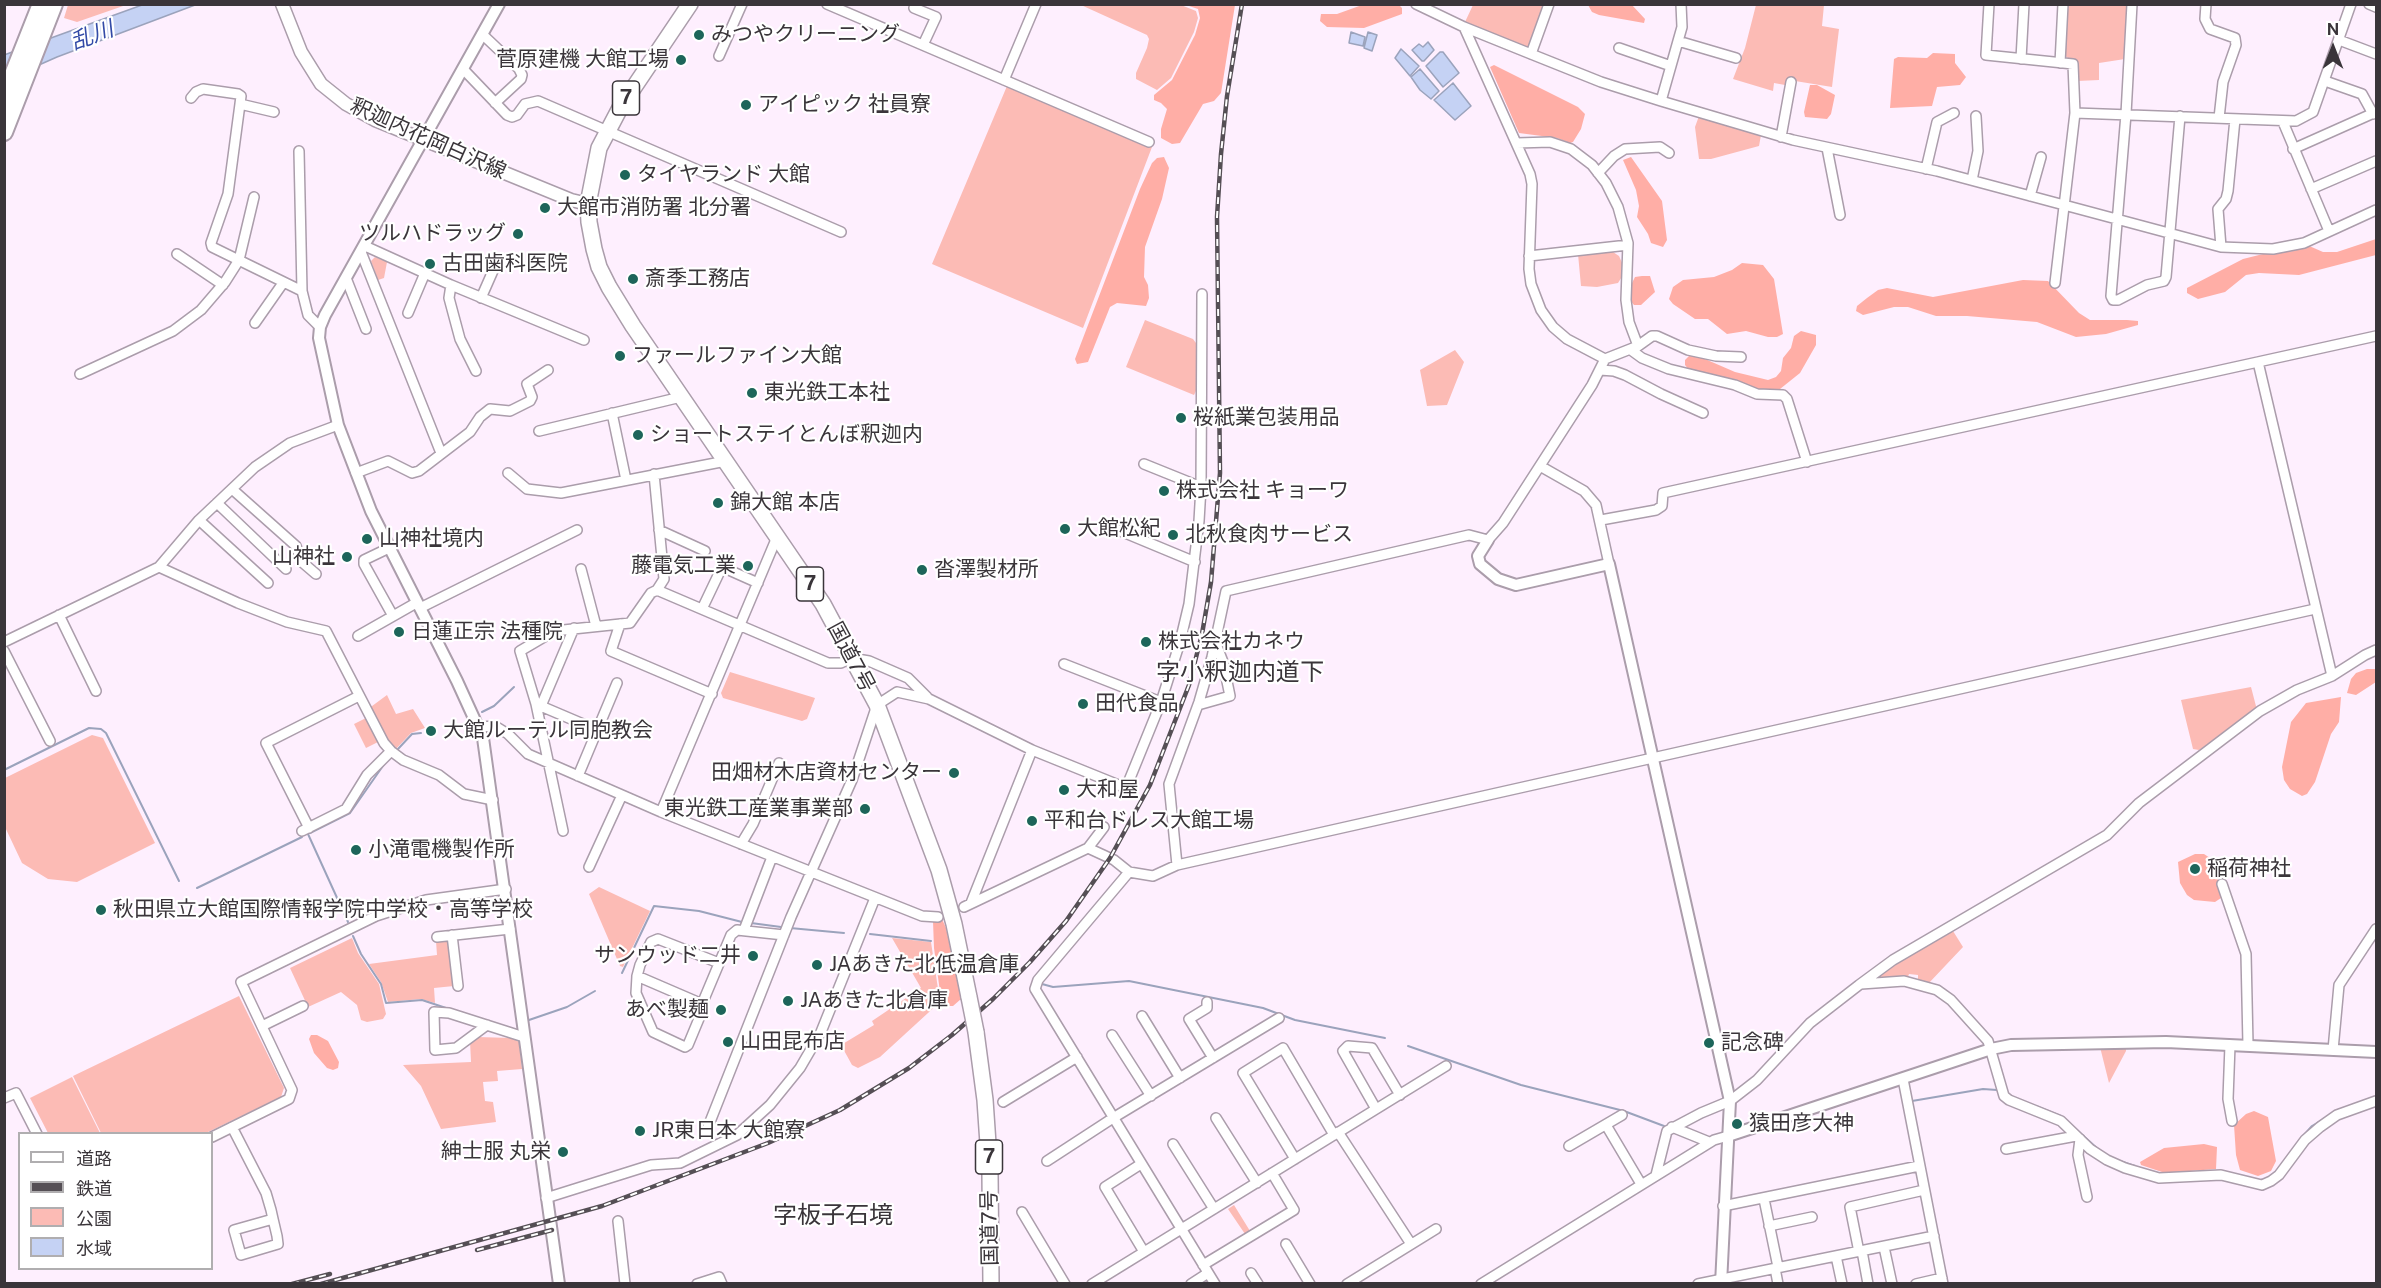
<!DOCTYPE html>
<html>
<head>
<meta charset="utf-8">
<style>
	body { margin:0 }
	#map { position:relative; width:2381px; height:1288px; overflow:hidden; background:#feeffe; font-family:"Public Sans","Noto Sans JP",sans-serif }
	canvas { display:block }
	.frame { position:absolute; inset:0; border:6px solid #3a353a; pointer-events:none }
	.legend { position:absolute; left:18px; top:1132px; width:195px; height:138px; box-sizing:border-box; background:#fff; border:2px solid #b0aeb0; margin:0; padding:8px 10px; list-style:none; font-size:18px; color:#3a353a }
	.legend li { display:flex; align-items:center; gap:12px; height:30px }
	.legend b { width:30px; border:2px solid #b0aeb0 }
	.north { position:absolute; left:2303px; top:18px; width:60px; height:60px; -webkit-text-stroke:4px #fff; paint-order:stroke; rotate:0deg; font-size:16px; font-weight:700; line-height:24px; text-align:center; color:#3a353a }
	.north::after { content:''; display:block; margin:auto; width:21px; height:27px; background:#3a353a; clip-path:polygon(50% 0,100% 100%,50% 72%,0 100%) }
</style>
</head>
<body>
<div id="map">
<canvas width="2381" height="1288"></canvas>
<div class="frame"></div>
<ul class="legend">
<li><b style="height:8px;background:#fff"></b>道路</li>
<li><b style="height:8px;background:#554f55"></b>鉄道</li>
<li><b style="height:16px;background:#fcbbb5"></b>公園</li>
<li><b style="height:16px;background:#c5d2f4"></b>水域</li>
</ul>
<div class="north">N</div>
</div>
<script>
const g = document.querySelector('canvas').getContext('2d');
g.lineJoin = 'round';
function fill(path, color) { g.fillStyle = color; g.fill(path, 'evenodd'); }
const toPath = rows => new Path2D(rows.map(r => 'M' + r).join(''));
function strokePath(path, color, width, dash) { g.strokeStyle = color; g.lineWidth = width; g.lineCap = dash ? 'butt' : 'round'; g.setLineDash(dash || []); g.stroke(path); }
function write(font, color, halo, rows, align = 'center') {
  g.font = font + ' "Public Sans","Noto Sans JP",sans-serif'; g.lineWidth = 4.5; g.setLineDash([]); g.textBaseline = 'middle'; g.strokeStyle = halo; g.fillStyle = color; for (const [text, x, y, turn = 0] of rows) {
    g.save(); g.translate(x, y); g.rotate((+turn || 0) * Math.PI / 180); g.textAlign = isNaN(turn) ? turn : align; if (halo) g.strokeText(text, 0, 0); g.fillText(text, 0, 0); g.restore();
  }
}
const green = toPath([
	[68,5,68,4,126,5,77,22,64,18],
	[1081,5,1181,5,1196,11,1198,18,1194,32,1171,78,1157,90,1136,79,1136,73,1147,48,1149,39,1147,35],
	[1473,5,1547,5,1530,49,1465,22],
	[1756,5,1824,5,1822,26,1839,29,1832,87,1789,80,1785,85,1774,83,1773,91,1733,79,1745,48],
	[2068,5,2131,5,2125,59,2099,63,2099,80,2077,81,2076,63,2065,56],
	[1007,86,1152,147,1083,328,932,264],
	[1699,116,1761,135,1759,146,1711,159,1699,159,1695,127],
	[1610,250,1619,256,1623,265,1623,275,1618,283,1597,287,1581,286,1578,254],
	[375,257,387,262,384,278,378,280,371,261],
	[1145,320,1193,339,1196,343,1196,391,1194,395,1126,367],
	[1455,350,1464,362,1447,405,1427,406,1420,370],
	[730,672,815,698,807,719,802,721,723,698,721,693],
	[2251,687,2257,710,2199,750,2193,749,2181,700],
	[387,695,396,714,413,709,425,728,411,733,394,751,368,709],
	[368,717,380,741,366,748,354,724],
	[92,735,103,738,155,843,77,882,48,879,22,863,5,827,5,778],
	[599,887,650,911,623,967,620,966,589,894],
	[1953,931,1963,947,1928,984,1918,982,1918,975,1909,974,1907,980,1871,982,1886,968],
	[352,938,358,953,379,984,386,1014,383,1019,367,1022,361,1020,357,1005,341,992,308,1007,290,968],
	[892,938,931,942,940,1002,880,1057,858,1068,852,1065,841,1045,874,1025,872,1021,921,988],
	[446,940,449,942,454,986,434,988,435,1003,421,999,388,1002,381,982,369,964,437,955,436,941],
	[239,996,284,1088,281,1097,206,1133,101,1133,73,1076],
	[477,1037,512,1038,519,1042,522,1069,497,1071,498,1081,483,1082,485,1101,493,1102,496,1122,441,1129,421,1086,403,1065,471,1062,470,1041],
	[2126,1046,2126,1051,2109,1083,2100,1047],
	[72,1077,100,1133,48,1133,30,1098],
	[1234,1205,1250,1231,1245,1234,1228,1209]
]);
const forest = toPath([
	[1186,5,1235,5,1221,93,1214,101,1203,104,1180,143,1172,144,1161,138,1161,129,1167,109,1161,103,1154,100,1154,95,1172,80,1195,35,1200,18,1198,9],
	[1362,5,1399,5,1402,8,1402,14,1364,28,1327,27,1320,21,1321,14,1337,14],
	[1588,5,1632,5,1645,19,1644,23,1599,15,1592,12],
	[1933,53,1955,54,1955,63,1966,77,1960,85,1937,87,1932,106,1890,108,1894,59,1898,57,1927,58],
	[1494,65,1578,107,1585,114,1581,129,1573,142,1570,143,1557,138,1519,133,1490,67],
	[1810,85,1817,85,1835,95,1831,114,1827,119,1805,117,1804,112],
	[1164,157,1169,168,1162,199,1145,247,1144,277,1148,285,1149,298,1146,306,1117,303,1110,307,1088,362,1077,364,1075,359,1140,189,1152,163,1157,158],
	[1631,157,1662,201,1667,240,1663,247,1651,243,1648,234,1637,217,1639,206,1636,190,1623,160],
	[2376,239,2376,255,2299,275,2259,273,2246,275,2225,292,2198,299,2187,293,2187,288,2243,259,2263,254,2294,251,2307,245,2323,252,2337,252],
	[1742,263,1763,265,1774,279,1783,334,1777,337,1768,337,1746,331,1727,334,1708,319,1695,319,1673,304,1669,299,1673,287,1683,280,1714,277,1732,270],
	[1642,276,1650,276,1655,292,1641,305,1634,305,1630,300,1628,291,1635,277],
	[2023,280,2048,281,2079,313,2090,320,2127,320,2138,321,2138,325,2106,334,2076,337,2037,322,1967,316,1936,316,1908,307,1894,307,1863,315,1856,311,1857,306,1867,298,1878,290,1887,288,1933,297],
	[1801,331,1816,335,1816,345,1800,373,1780,389,1768,392,1757,391,1689,370,1685,365,1685,360,1690,355,1698,356,1735,372,1768,380,1776,377,1781,371,1783,358,1791,348,1794,336],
	[2367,669,2376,669,2376,682,2356,695,2347,693,2351,679,2356,673],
	[2341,697,2339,722,2331,734,2315,782,2307,794,2302,796,2290,789,2284,780,2282,767,2291,722,2306,703],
	[2195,854,2204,854,2210,858,2216,871,2221,894,2221,898,2215,902,2194,900,2187,895,2180,883,2178,862],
	[936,919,942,919,946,928,961,999,953,1006,946,1006,941,999,934,948,933,921],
	[311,1035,317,1035,328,1041,339,1062,338,1068,333,1070,327,1068,314,1053,309,1039],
	[2254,1111,2268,1117,2276,1161,2271,1171,2258,1176,2240,1170,2236,1155,2234,1125,2246,1114],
	[2204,1144,2217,1147,2216,1169,2165,1173,2141,1165,2140,1162,2164,1148]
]);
const water = toPath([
	[142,5,195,5,57,57,5,80,4,55,142,5],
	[1351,32,1365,37,1363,46,1349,43,1351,32],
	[1368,32,1377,35,1372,51,1364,48,1368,32],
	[1428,42,1434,50,1424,61,1422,61,1412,50,1419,44,1423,47,1428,42],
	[1401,49,1419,66,1410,76,1395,58,1401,49],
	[1440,52,1443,52,1459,73,1443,87,1426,66,1440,52],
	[1420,69,1439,91,1431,99,1420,90,1411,77,1420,69],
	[1453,83,1471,106,1455,120,1434,100,1453,83]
]);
const stream = toPath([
	[482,712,494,706,514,687],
	[398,749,412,734,421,733],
	[4,770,89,728,101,729,106,733,179,881],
	[310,833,350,813,385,763],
	[308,834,348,922],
	[197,888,302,837],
	[751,923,781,927],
	[790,928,844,933],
	[870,934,931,941],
	[353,936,361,954,381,984,386,1003,422,1000,449,1009],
	[622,973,654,906,699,911,742,922],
	[1042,984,1053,987,1129,981,1263,1008,1295,1020,1385,1038],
	[529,1020,567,1007,595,991],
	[1408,1046,1521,1085,1624,1111,1664,1126],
	[1912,1101,1983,1089,1997,1090],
	[2036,1106,2061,1116],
	[2066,1120,2099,1150],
	[2303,1136,2312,1126,2332,1114],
	[2117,1160,2135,1166],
	[2274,1174,2289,1155]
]);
const minor = toPath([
	[827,4,1149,142],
	[1416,4,1464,27,1531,54,1601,82,1661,101,1793,140,1937,171,2221,247,2273,249,2304,243,2376,210],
	[1989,4,1986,55,2073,64,2075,113,2055,283],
	[2132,4,2126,114,2111,296,2113,300,2118,300,2147,285,2164,281,2166,277,2180,116],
	[2206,4,2205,19,2210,29,2235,38,2236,45,2223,82,2219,118],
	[2369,4,2376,7],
	[914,8,936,17,923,45],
	[1464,27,1530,174,1532,184,1529,269,1531,284,1541,310,1553,327,1567,339,1605,359],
	[482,34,519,69,522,75,521,79,495,103],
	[2339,40,2376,54],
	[1678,41,1736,58],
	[1619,48,1671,66],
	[1531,54,1549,4],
	[719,56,742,4],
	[2021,59,2024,4],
	[2060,63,2063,4],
	[463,69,507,115,512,117,517,115,525,104,538,101,841,232],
	[1004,80,1036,4],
	[2325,81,2362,94,2373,114],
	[191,98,196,92,203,89,238,94,241,96,240,104],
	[1661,101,1682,27,1681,4],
	[274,112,240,104,228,194,211,243,212,247,302,291,308,315,320,327],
	[2075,113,2296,121,2313,112,2351,4],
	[2283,122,2329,231],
	[1781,137,1791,82],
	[1827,148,1840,215],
	[2293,149,2376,112],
	[299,151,302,291],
	[1926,169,1937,122,1954,113],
	[1598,173,1614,156,1625,149,1660,147,1669,153],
	[1972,180,1978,151,1976,116],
	[2311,189,2376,161],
	[2030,196,2041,157],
	[365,246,451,285,584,340],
	[2221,247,2218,209,2226,199,2228,191,2235,119],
	[361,252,441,453],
	[177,254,223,285],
	[1529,256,1628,245],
	[346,278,366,329],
	[451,285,449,298,460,339,476,371],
	[481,298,496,264],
	[408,313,425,273],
	[255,323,283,283],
	[1638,346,1652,336,1657,336,1688,350,1716,356,1741,357],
	[1631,350,1642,358,1669,369,1735,385,1757,394,1783,395,1787,399,1807,462],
	[2258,362,2332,676],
	[1600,370,1614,371,1625,375,1661,394,1703,413],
	[80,374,173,331,201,310,225,282,239,260,254,197],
	[612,413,626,480],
	[539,431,681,397],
	[1144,464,1201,487],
	[1540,466,1584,491,1596,505,1609,564],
	[356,473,388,461,412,473,419,471,470,432,480,417,490,409,510,411,530,401,532,397,527,384,548,370],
	[508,473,527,489,561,493,726,461],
	[232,489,296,546,302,562,316,574],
	[217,503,286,569],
	[199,520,268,583],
	[1601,520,1656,510,1662,506,1663,493,2376,336],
	[659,530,705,551],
	[1118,530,1195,562],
	[389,548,364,560,364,564,393,616],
	[159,567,238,603,287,622,326,631,384,743,391,751,403,760,439,775,464,794,493,800],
	[581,569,596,626],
	[657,590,828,663,841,663,851,658,869,661,908,678,927,697],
	[420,608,577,530],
	[702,609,722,567,758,583],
	[59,615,96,691],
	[620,624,611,651,712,694],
	[358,636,416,603],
	[4,642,159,567,199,520,255,467,290,443,338,425],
	[4,651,50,741],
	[1064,664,1161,702],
	[536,704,597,730],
	[1198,705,1230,696,1223,662,1215,641],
	[541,706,574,628],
	[480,727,495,726,508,734,528,754,661,812,922,916,938,917],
	[578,776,617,683],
	[661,812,777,537],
	[309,828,266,743,359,696],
	[302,831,346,809,367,775,391,751],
	[563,831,536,704,520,651,554,631,630,623,651,593,657,590,664,579,654,474],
	[741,844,753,824,779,763],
	[1088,848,1114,860,1129,872,1153,876,1177,865,2315,609],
	[1177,865,1169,784,1199,702,1212,657,1226,591,1469,535,1488,540,1503,523,1543,461,1592,385,1605,359,1638,346,1629,322,1626,300,1628,243,1618,207,1606,183,1592,165,1571,149,1550,142,1517,143],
	[589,867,622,795],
	[1129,872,1038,980,1035,989,1215,1284],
	[2222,884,2246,954,2248,1045],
	[971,903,1032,750],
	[964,907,1088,848,1104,827],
	[744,930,772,857],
	[452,935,458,986],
	[437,937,510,929],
	[637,976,636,993,653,1032,685,1047,688,1045,703,1009,702,1004,731,935,737,930,784,935],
	[1861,984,1904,981,1937,990,1951,1000,1988,1041,2004,1096,2009,1100,2061,1121,2090,1149,2107,1160,2125,1168,2159,1178,2221,1175,2262,1185,2271,1181,2279,1175,2305,1140,2320,1127,2337,1115,2376,1101],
	[1207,1002,1207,1008,1189,1019,1213,1058],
	[702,1004,637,976,640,965,651,942,658,939,719,963],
	[1142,1016,1180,1078],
	[487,1025,456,1048,435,1050,434,1012,449,1013,524,1037],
	[262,1026,303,1006],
	[1112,1035,1151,1096],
	[2230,1045,2228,1099,2232,1121],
	[2333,1050,2339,985,2376,929],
	[1903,1079,1943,1284],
	[4,1098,16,1093,37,1134],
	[1003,1102,1077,1057],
	[1376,1109,1343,1051,1348,1046,1372,1048,1400,1095],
	[1216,1118,1257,1183],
	[1606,1125,1641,1184],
	[232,1127,266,1193,271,1210,273,1219,277,1236,278,1244,241,1255,234,1230,273,1219],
	[1672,1127,1709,1142],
	[706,1132,791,917,852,780,877,705,897,692,929,699,1032,750,1126,788,1161,702,1180,642,1189,604,1199,521,1201,487,1202,294],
	[1338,1132,1411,1244],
	[212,1137,289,1099,292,1090,241,982,376,916,426,900,506,889],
	[2080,1139,2078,1155,2087,1197],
	[1173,1144,1214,1209],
	[1569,1146,1622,1115],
	[2006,1149,2076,1136],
	[1295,1159,1243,1073,1283,1048,1334,1135],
	[1047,1161,1113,1118,1279,1018],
	[1141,1164,1105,1187,1144,1252],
	[1656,1175,1667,1131,1701,1113,1730,1101,1757,1080,1810,1023,1859,985,1893,960,2107,835,2139,803,2260,711,2297,690,2332,676,2365,655,2376,650],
	[546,1198,651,1165,680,1163,737,1135,770,1105,800,1068,821,1032,875,898],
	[1764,1199,1778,1267],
	[1723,1206,1919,1166],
	[1022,1212,1065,1284],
	[618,1221,625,1284],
	[1769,1226,1812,1217],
	[1286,1244,1310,1284],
	[1884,1247,1892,1284],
	[1862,1251,1868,1284],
	[1859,1252,1850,1207,1924,1190],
	[1836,1256,1842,1284],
	[1203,1265,1294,1210,1272,1173],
	[1775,1268,1778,1284],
	[1251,1273,1258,1284],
	[697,1284,719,1277,722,1284],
	[1092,1284,1446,1066],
	[1191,1284,1208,1273],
	[1347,1284,1436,1229],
	[1481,1284,1714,1140,1728,1136],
	[1698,1284,1934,1236],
	[1916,1284,1942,1278]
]);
const tertiary = toPath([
	[499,4,325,315,320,327,319,338,338,425,371,511,457,681,483,738,559,1284],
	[1488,540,1478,556,1480,564,1498,579,1516,585,1609,564,1730,1101,1721,1284],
	[1728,1136,1991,1049,2011,1045,2166,1042,2376,1052]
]);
const secondary = toPath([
	[282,4,301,52,321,84,346,104,375,120,571,200,588,204]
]);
const trunk = toPath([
	[690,4,620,108,599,148,588,204,589,222,594,249,599,267,609,287,633,326,823,604,877,705,939,870,954,924,969,997],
	[976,1032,985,1100,990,1173,991,1284]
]);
const motorway = toPath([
	[4,97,41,4],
	[4,132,54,4]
]);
const rail = toPath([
	[477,1250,552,1230],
	[292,1284,330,1274],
	[321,1284,602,1206,768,1143,840,1110,909,1068,952,1035,993,999,1030,962,1066,921,1110,858,1150,785,1189,685,1202,634,1211,582,1220,473,1217,217,1221,154,1227,96,1242,4]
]);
const trunkBridge = toPath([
	[969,997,976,1032]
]);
const markers = [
	[699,35,6,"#1d655a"],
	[681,60,6,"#1d655a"],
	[746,105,6,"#1d655a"],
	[625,175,6,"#1d655a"],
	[545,208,6,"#1d655a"],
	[518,234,6,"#1d655a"],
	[430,264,6,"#1d655a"],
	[633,279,6,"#1d655a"],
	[620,356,6,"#1d655a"],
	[752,393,6,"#1d655a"],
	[1181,418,6,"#1d655a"],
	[638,435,6,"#1d655a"],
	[1164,491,6,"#1d655a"],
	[718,503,6,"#1d655a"],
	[1065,529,6,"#1d655a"],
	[1173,535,6,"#1d655a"],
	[367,539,6,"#1d655a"],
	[347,557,6,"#1d655a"],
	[748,566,6,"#1d655a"],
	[922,570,6,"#1d655a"],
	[399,632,6,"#1d655a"],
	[1146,642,6,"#1d655a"],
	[1083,704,6,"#1d655a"],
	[431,731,6,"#1d655a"],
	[954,773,6,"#1d655a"],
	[1064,790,6,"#1d655a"],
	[865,809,6,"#1d655a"],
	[1032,821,6,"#1d655a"],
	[356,850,6,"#1d655a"],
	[2195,869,6,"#1d655a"],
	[101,910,6,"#1d655a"],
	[753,956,6,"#1d655a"],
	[817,965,6,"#1d655a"],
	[788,1001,6,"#1d655a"],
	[721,1010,6,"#1d655a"],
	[728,1042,6,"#1d655a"],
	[1709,1043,6,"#1d655a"],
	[1737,1124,6,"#1d655a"],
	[640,1131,6,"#1d655a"],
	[563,1152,6,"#1d655a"]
];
const shields = [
	[626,98,27],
	[810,584,27],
	[989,1157,27]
];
const shieldNames = [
	["7",626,98],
	["7",810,584],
	["7",989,1157]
];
const poiNames = [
	["みつやクリーニング",711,35],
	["菅原建機 大館工場",669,60,"right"],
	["アイピック 社員寮",758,105],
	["タイヤランド 大館",637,175],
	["大館市消防署 北分署",557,208],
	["ツルハドラッグ",506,234,"right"],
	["古田歯科医院",442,264],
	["斎季工務店",645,279],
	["ファールファイン大館",632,356],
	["東光鉄工本社",764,393],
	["桜紙業包装用品",1193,418],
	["ショートステイとんぼ釈迦内",650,435],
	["株式会社 キョーワ",1176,491],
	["錦大館 本店",730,503],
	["大館松紀",1077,529],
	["北秋食肉サービス",1185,535],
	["山神社境内",379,539],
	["山神社",335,557,"right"],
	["藤電気工業",736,566,"right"],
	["沓澤製材所",934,570],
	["日蓮正宗 法種院",411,632],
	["株式会社カネウ",1158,642],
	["田代食品",1095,704],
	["大館ルーテル同胞教会",443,731],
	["田畑材木店資材センター",942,773,"right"],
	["大和屋",1076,790],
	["東光鉄工産業事業部",853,809,"right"],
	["平和台ドレス大館工場",1044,821],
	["小滝電機製作所",368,850],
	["稲荷神社",2207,869],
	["秋田県立大館国際情報学院中学校・高等学校",113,910],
	["サンウッド二井",741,956,"right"],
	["JAあきた北低温倉庫",829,965],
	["JAあきた北倉庫",800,1001],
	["あべ製麺",709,1010,"right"],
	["山田昆布店",740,1042],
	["記念碑",1721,1043],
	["猿田彦大神",1749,1124],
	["JR東日本 大館寮",652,1131],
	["紳士服 丸栄",551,1152,"right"]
];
const streetNames = [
	["釈迦内花岡白沢線",428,139,24],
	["国道7号",851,657,62],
	["国道7号",990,1228,-91]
];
const waterNames = [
	["乱川",92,36,-20]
];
const quarterNames = [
	["字小釈迦内道下",1240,673],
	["字板子石境",833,1216]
];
fill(green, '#fcbbb5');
fill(forest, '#ffaea6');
fill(water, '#c5d2f4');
strokePath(water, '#9ba3bc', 1.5);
strokePath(stream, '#9ba3bc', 2);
strokePath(minor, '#ab9dab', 12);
strokePath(tertiary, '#ab9dab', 14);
strokePath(secondary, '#ab9dab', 15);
strokePath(trunk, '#ab9dab', 18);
strokePath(motorway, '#ab9dab', 20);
strokePath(minor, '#fff', 9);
strokePath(tertiary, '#fff', 10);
strokePath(secondary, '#fff', 12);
strokePath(trunk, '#fff', 15);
strokePath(motorway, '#fff', 16);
strokePath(rail, '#554f55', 4.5);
strokePath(rail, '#fff', 2, [7]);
strokePath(trunkBridge, '#ab9dab', 18, []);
strokePath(trunkBridge, '#fff', 15);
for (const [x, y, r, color] of markers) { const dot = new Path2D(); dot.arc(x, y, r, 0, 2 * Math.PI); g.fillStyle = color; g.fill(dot); strokePath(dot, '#fff', 2); }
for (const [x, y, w] of shields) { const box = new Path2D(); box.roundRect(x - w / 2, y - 17, w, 34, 4.5); g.fillStyle = '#fff'; g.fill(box); strokePath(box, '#3a353a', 1.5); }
write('bold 20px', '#3a353a', null, shieldNames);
write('21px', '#3a353a', '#fff', poiNames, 'left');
write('21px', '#3a353a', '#fff', streetNames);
write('italic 22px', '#334ba7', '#fff', waterNames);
write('24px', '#3a353a', '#fff', quarterNames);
</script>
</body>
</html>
